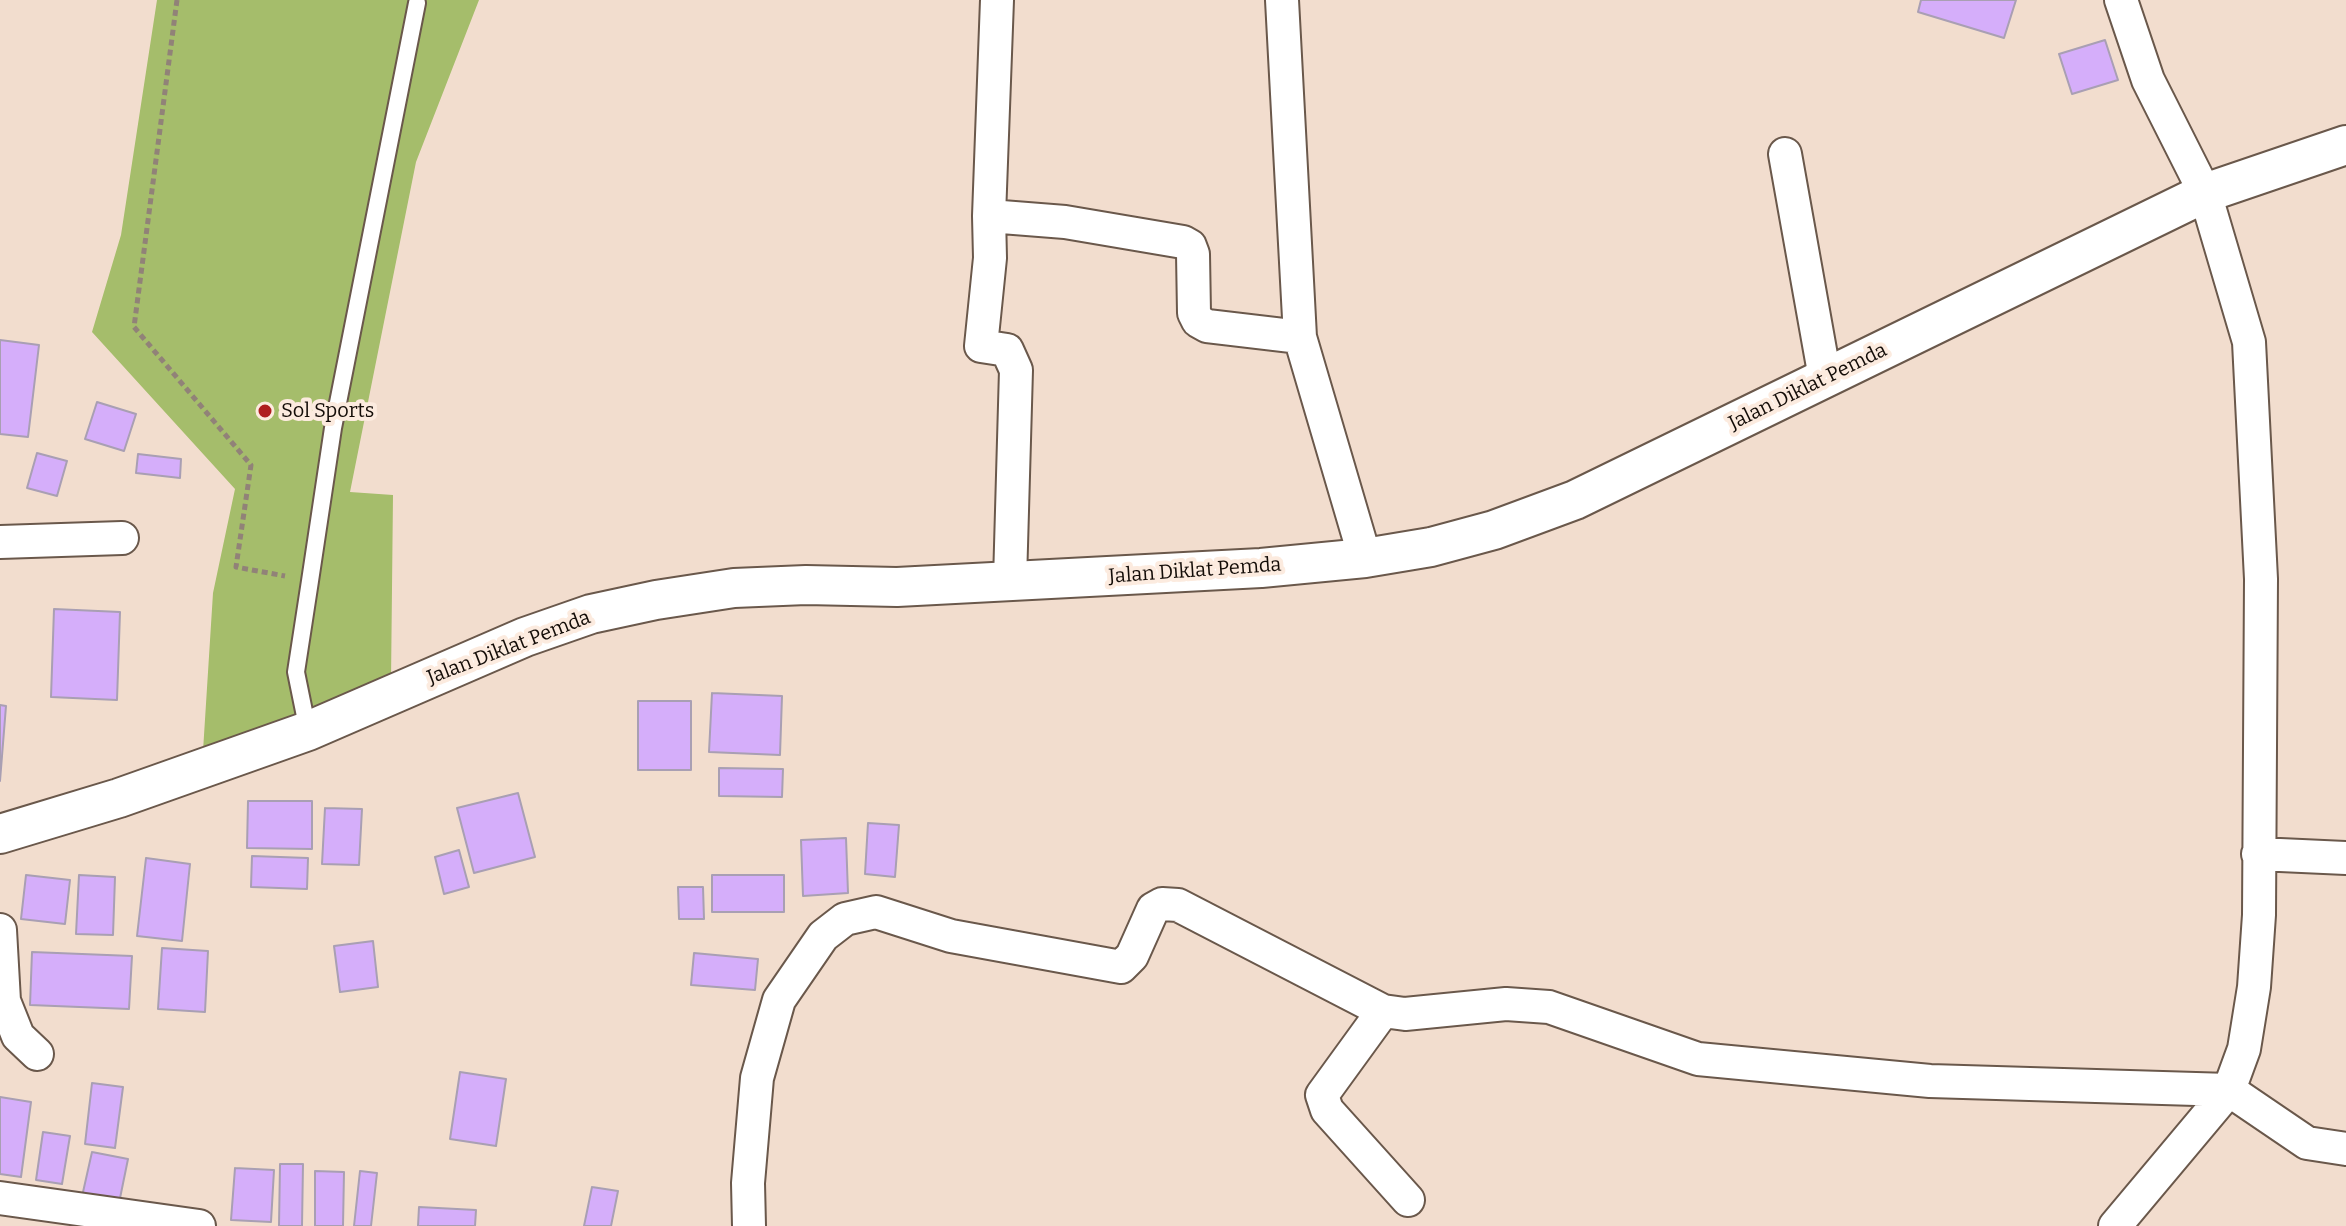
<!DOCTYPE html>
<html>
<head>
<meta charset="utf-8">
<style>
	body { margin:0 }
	canvas { display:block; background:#f2ddce }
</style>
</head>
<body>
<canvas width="2346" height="1226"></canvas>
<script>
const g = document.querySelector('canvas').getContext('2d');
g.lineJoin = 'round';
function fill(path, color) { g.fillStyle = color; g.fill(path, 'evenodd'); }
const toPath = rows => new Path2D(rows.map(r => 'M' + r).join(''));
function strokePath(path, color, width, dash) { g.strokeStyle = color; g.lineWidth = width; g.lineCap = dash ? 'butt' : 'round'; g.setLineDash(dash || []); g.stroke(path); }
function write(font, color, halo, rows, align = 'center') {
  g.font = font + ' Bitter,serif'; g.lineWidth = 8; g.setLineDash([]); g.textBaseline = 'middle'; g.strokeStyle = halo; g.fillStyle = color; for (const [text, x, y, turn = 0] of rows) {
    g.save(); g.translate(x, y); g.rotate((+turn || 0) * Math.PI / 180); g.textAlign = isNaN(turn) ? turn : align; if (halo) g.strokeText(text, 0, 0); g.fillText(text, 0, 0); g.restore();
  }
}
const green = toPath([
	[157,0,479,0,416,162,350,492,393,495,391,681,317,705,203,751,213,593,235,489,92,332,121,235]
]);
const building = toPath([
	[1921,0,2016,0,2004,38,1918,12,1921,0],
	[2105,40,2118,80,2072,94,2059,54,2105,40],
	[0,340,39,345,28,437,0,434,0,340],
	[97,402,136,414,124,451,85,439,97,402],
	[37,453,67,461,57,496,27,488,37,453],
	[138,454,181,459,180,478,136,473,138,454],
	[54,609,120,612,117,700,51,697,54,609],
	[712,693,782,696,780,755,709,752,712,693],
	[638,701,691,701,691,770,638,770,638,701],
	[0,705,6,706,0,781,0,705],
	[719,768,783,769,782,797,719,796,719,768],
	[518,793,535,857,474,873,457,808,518,793],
	[248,801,312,801,312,849,247,848,248,801],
	[325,808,362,809,359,865,322,864,325,808],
	[868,823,899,825,895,877,865,874,868,823],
	[846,838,848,893,803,896,801,840,846,838],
	[459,850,469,887,444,894,435,857,459,850],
	[252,856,308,858,307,889,251,887,252,856],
	[146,858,190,864,182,941,137,936,146,858],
	[26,875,70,880,65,924,21,919,26,875],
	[79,875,115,877,113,935,76,934,79,875],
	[712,875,784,875,784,912,712,912,712,875],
	[678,887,703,887,704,919,679,919,678,887],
	[373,941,378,987,340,992,334,946,373,941],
	[162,948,208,951,205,1012,158,1009,162,948],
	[32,952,132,956,129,1009,30,1005,32,952],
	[694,953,758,959,755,990,691,985,694,953],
	[460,1072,506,1079,496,1146,450,1139,460,1072],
	[92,1083,123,1087,115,1148,85,1144,92,1083],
	[0,1097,31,1102,21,1177,0,1174,0,1097],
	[43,1132,70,1136,62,1184,36,1180,43,1132],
	[92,1152,128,1159,118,1208,81,1201,92,1152],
	[280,1164,303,1164,302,1226,279,1226,280,1164],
	[235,1168,274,1170,271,1222,231,1220,235,1168],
	[315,1171,344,1172,343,1226,315,1226,315,1171],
	[360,1171,377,1173,371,1226,354,1226,360,1171],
	[592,1187,618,1191,611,1226,584,1226,592,1187],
	[419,1207,476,1210,475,1226,418,1226,419,1207]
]);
const path = toPath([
	[177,0,134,327,251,465,236,567,285,576]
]);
const service = toPath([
	[308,731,296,672,310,581,333,428,417,3]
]);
const minor = toPath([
	[997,0,989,216,1065,222,1183,242,1190,246,1193,254,1194,313,1198,321,1207,326,1300,337],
	[1282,0,1300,337,1365,558],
	[1785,154,1825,378],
	[989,216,990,258,981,346,1007,350,1016,370,1010,581],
	[0,542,122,538],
	[2258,854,2346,858],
	[0,930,4,1001,18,1036,37,1054],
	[1383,1011,1322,1095,1327,1110,1408,1200],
	[0,1198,199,1226],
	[749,1226,748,1183,757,1078,779,1000,823,936,845,919,876,912,951,936,1121,967,1132,956,1153,909,1162,904,1178,905,1383,1011,1405,1014,1506,1004,1549,1007,1698,1059,1930,1081,2229,1090,2307,1143,2346,1149],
	[2115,1226,2229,1090,2244,1049,2254,987,2259,915,2261,579,2249,342,2205,193,2148,80,2121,0]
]);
const tertiary = toPath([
	[0,834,119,798,308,731,525,637,591,614,656,600,734,588,806,585,897,587,1261,568,1365,558,1431,547,1494,530,1575,500,2205,193,2346,145]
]);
const markers = [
	[265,411,8,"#af1e1f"]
];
const streetNames = [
	["Jalan Diklat Pemda",1808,387,-26],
	["Jalan Diklat Pemda",1195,571,-4],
	["Jalan Diklat Pemda",509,648,-21]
];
const poiNames = [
	["Sol Sports",281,411]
];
fill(green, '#a5bd6b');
fill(building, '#d5aefa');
strokePath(building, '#a99fb3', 2);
strokePath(service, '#6a584b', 20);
strokePath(minor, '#6a584b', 36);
strokePath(tertiary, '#6a584b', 42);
strokePath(path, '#918278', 5, [6, 4]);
strokePath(service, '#fff', 16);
strokePath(minor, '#fff', 32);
strokePath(tertiary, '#fff', 38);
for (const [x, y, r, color] of markers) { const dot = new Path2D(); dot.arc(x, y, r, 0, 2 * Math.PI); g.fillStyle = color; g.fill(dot); strokePath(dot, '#fcebdf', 3); }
write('20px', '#130c07', '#fcebdf', streetNames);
write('20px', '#130c07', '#fcebdf', poiNames, 'left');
</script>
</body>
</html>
